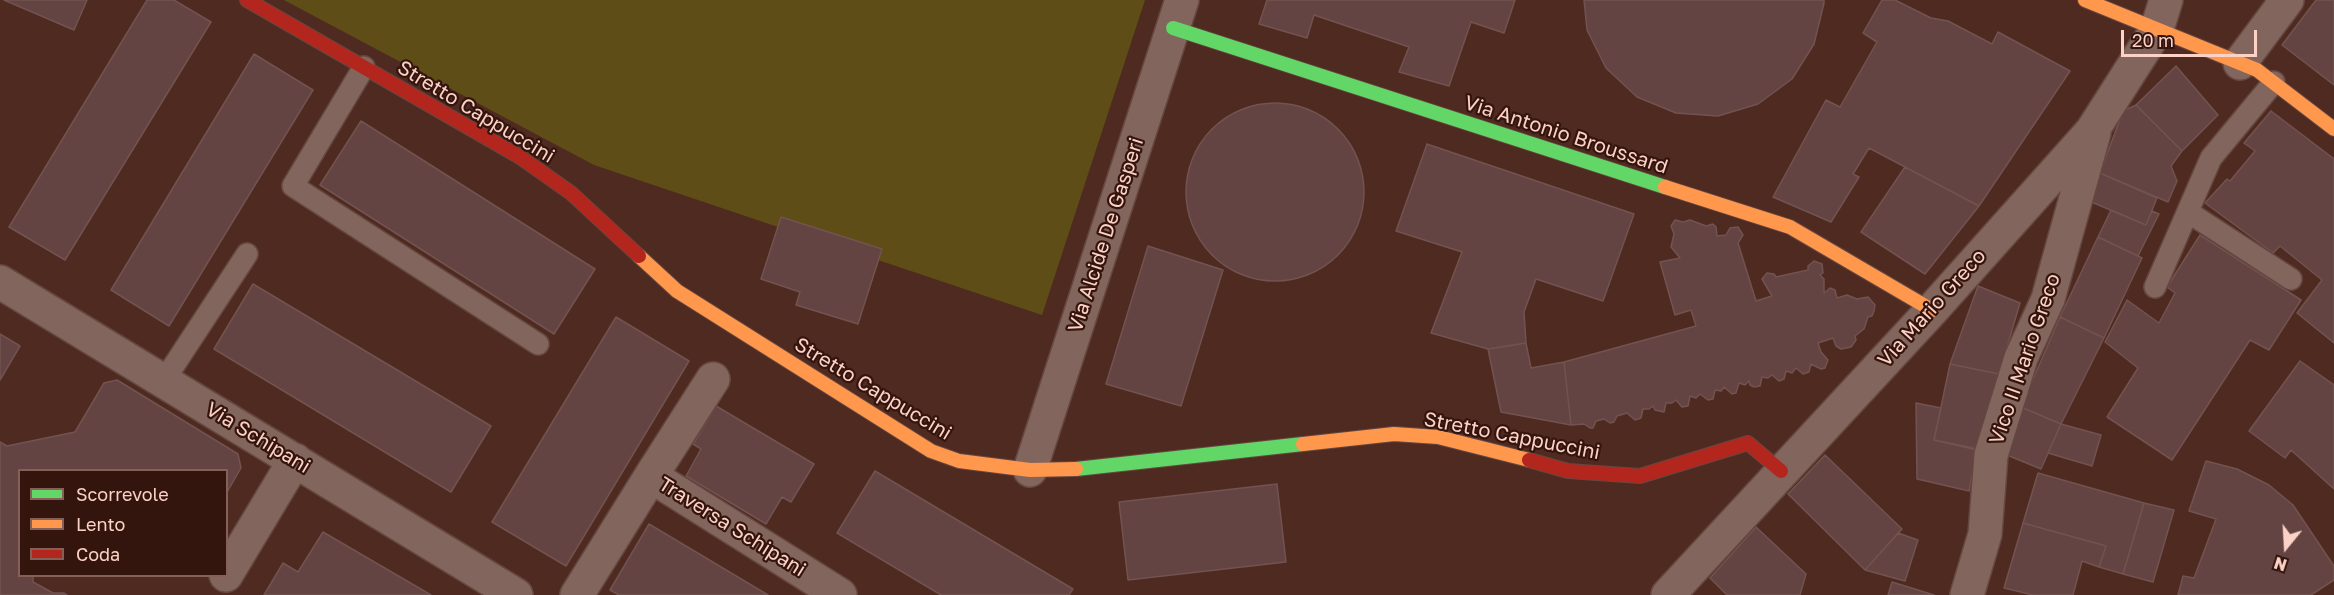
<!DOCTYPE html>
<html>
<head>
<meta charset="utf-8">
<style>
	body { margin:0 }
	#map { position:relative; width:2334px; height:595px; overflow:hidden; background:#4f2a21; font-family:"Golos Text",sans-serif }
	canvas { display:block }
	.legend { position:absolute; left:18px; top:469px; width:210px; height:108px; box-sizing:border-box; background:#34150e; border:2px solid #846058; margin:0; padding:8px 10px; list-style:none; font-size:18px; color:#fcd1c6 }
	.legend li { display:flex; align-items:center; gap:12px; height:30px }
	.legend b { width:30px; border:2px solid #846058 }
	.north { position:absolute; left:2256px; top:517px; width:60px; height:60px; -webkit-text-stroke:4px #34150e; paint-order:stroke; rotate:198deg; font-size:16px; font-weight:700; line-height:24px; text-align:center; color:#fcd1c6 }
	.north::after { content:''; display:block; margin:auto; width:21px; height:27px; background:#fcd1c6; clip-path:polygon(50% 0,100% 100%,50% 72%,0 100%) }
	.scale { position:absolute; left:2121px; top:30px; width:136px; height:27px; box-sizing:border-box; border:3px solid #fcd1c6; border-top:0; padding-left:8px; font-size:18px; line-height:21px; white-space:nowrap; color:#fcd1c6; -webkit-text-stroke:4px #34150e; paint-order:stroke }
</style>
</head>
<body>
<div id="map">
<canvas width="2334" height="595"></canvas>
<ul class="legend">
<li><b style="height:8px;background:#63d668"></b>Scorrevole</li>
<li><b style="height:8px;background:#ff974d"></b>Lento</li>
<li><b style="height:8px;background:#b3261e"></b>Coda</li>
</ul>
<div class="north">N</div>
<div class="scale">20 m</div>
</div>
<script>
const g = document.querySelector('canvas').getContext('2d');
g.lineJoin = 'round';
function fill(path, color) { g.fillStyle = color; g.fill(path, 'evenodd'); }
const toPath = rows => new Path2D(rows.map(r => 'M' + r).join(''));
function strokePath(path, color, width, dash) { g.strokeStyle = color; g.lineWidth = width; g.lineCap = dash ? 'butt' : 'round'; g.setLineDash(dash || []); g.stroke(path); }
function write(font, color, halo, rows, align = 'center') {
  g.font = font + ' "Golos Text",sans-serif'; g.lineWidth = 4.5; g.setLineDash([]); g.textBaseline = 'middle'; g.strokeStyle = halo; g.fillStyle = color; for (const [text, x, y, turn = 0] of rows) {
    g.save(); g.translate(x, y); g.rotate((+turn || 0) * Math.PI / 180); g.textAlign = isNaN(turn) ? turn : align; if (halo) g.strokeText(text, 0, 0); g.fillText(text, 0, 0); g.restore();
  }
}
const green = toPath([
	[284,0,1145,0,1042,315,878,260,781,217,778,227,594,165]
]);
const building = toPath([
	[4,0,87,0,74,30,4,0],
	[147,0,174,0,211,22,65,260,9,227,147,0],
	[1267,0,1515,0,1504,33,1471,22,1449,86,1399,72,1409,47,1314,15,1307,38,1259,24,1267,0],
	[1584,0,1824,0,1824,3,1814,44,1792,79,1758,104,1718,116,1676,113,1637,97,1606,68,1587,30,1584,0],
	[1882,0,1895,0,1931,18,1948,21,1992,44,1998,32,2070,71,1979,206,1869,148,1853,174,1859,177,1831,222,1773,197,1826,100,1840,107,1877,42,1863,33,1882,0],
	[2316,0,2334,0,2334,85,2282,45,2316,0],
	[254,54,313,90,169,326,111,290,254,54],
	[2176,66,2218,115,2182,151,2136,105,2176,66],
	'1186 192a89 89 0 1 1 178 0a89 89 0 1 1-178 0Z',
	[2136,105,2182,151,2171,166,2177,181,2168,202,2100,173,2123,111,2136,105],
	[2271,111,2334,159,2334,343,2297,313,2322,280,2280,246,2273,253,2205,203,2227,179,2230,181,2255,151,2244,143,2271,111],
	[361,121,595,269,554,334,320,185,361,121],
	[1427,144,1634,214,1603,301,1536,279,1524,312,1526,343,1488,349,1431,333,1462,252,1396,231,1427,144],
	[1905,167,1979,206,1925,274,1861,232,1905,167],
	[2100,173,2157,198,2146,225,2089,201,2100,173],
	[2111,210,2146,225,2152,211,2159,214,2138,256,2098,237,2111,210],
	[781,217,882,249,858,324,796,305,800,292,761,279,781,217],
	[1675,220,1683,222,1690,220,1706,226,1713,224,1716,227,1717,236,1726,235,1730,228,1738,227,1743,235,1738,243,1756,301,1772,296,1762,279,1767,273,1774,274,1776,277,1808,270,1808,266,1814,261,1822,264,1823,273,1820,275,1824,279,1824,293,1830,288,1835,290,1837,298,1847,295,1857,299,1868,297,1875,305,1874,311,1872,316,1868,317,1864,329,1855,336,1856,340,1851,347,1841,349,1836,346,1833,338,1818,343,1821,352,1828,360,1825,368,1821,369,1811,364,1809,372,1803,374,1796,368,1792,373,1786,371,1784,379,1779,381,1772,375,1768,378,1762,377,1760,386,1754,387,1750,385,1749,381,1745,385,1739,383,1736,393,1732,394,1724,387,1721,391,1715,390,1713,399,1708,400,1700,394,1696,398,1690,396,1688,406,1682,407,1676,400,1672,403,1666,403,1664,412,1655,410,1653,406,1649,409,1643,409,1641,418,1635,420,1627,413,1617,416,1614,422,1610,423,1604,419,1596,421,1593,428,1590,428,1584,424,1571,425,1564,362,1696,326,1691,310,1675,315,1660,262,1680,258,1671,247,1674,234,1671,226,1675,220],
	[2200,235,2301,300,2269,350,2250,340,2172,460,2107,417,2138,368,2105,342,2127,300,2159,323,2175,293,2167,287,2200,235],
	[2098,237,2142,258,2104,338,2060,317,2098,237],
	[1148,246,1223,270,1181,406,1106,384,1148,246],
	[253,284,491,426,451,492,214,349,253,284],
	[1978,286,2020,303,1999,374,1950,364,1978,286],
	[616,317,689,361,566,566,492,522,616,317],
	[2060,317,2104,338,2061,424,2021,407,2060,317],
	[0,334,20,346,0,380,0,334],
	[1526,343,1531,368,1564,362,1571,425,1501,412,1488,349,1526,343],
	[2300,361,2334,385,2334,489,2291,450,2285,458,2249,431,2300,361],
	[1950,364,1999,374,1983,450,1934,440,1950,364],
	[117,380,238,454,241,468,226,494,226,470,20,470,20,576,33,576,33,582,53,593,64,593,67,595,0,595,0,442,7,446,75,432,104,383,117,380],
	[1916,403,1941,408,1934,440,1977,450,1969,491,1917,479,1916,403],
	[716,406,814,464,791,502,782,497,766,524,686,476,701,449,693,444,716,406],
	[2021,407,2061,424,2041,469,2002,453,2021,407],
	[2061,424,2101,435,2092,466,2048,453,2061,424],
	[1825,455,1902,529,1865,570,1788,494,1825,455],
	[2206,461,2237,469,2269,485,2293,505,2334,566,2334,580,2311,595,2178,595,2183,576,2194,578,2216,519,2189,511,2206,461],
	[875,471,1073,589,1069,595,941,595,837,533,875,471],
	[2038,473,2144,503,2123,574,2099,567,2106,546,2023,523,2038,473],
	[1277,484,1286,562,1128,580,1119,502,1277,484],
	[2144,503,2174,510,2153,582,2123,574,2144,503],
	[2023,523,2106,546,2099,567,2082,561,2073,595,2033,595,2004,588,2023,523],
	[649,524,768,595,619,595,610,590,649,524],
	[1756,527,1806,574,1800,595,1727,595,1710,578,1756,527],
	[323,532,431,595,264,595,283,563,298,572,323,532],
	[1898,533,1918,540,1905,581,1865,570,1898,533],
	[1892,582,1934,595,1888,595,1892,582]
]);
const lane = toPath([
	[364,67,293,186,538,344],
	[2188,212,2291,279],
	[2155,287,2211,158,2274,82],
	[163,382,247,254]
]);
const street = toPath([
	[2240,63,2287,0],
	[0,282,516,595],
	[1030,470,1182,0],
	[651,476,713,379],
	[226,575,295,460],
	[577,595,651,476,840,595],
	[1668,595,1932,310,2092,131,2157,29,2166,0],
	[1967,595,1985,534,1991,455,2021,358,2048,299,2094,133]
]);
const fast = toPath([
	[1173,28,1665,187],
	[1076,469,1303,444]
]);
const slow = toPath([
	[2085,0,2257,70,2334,129],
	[1665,187,1790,227,1932,310],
	[639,256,677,291,931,451,959,461,1030,470,1076,469],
	[1303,444,1394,434,1438,437,1529,460]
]);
const jam = toPath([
	[247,0,520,157,571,193,639,256],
	[1529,460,1568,471,1640,476,1748,443,1781,471]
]);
const streetNames = [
	["Stretto Cappuccini",476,112,31],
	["Via Antonio Broussard",1566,135,18],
	["Via Alcide De Gasperi",1106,235,-72],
	["Via Mario Greco",1932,308,-48],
	["Vico II Mario Greco",2025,359,-71],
	["Stretto Cappuccini",873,389,31],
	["Stretto Cappuccini",1512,436,11],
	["Via Schipani",258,438,31],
	["Traversa Schipani",732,527,32]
];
fill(green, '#5f4d18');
fill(building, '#644442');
strokePath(building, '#72534f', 1.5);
strokePath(lane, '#654740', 24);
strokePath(street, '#654740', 36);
strokePath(fast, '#654740', 16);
strokePath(slow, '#654740', 16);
strokePath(jam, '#654740', 16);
strokePath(lane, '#82655d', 21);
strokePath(street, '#82655d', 33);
strokePath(fast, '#63d668', 14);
strokePath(slow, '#ff974d', 14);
strokePath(jam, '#b3261e', 14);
write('20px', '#fcd1c6', '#34150e', streetNames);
</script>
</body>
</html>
